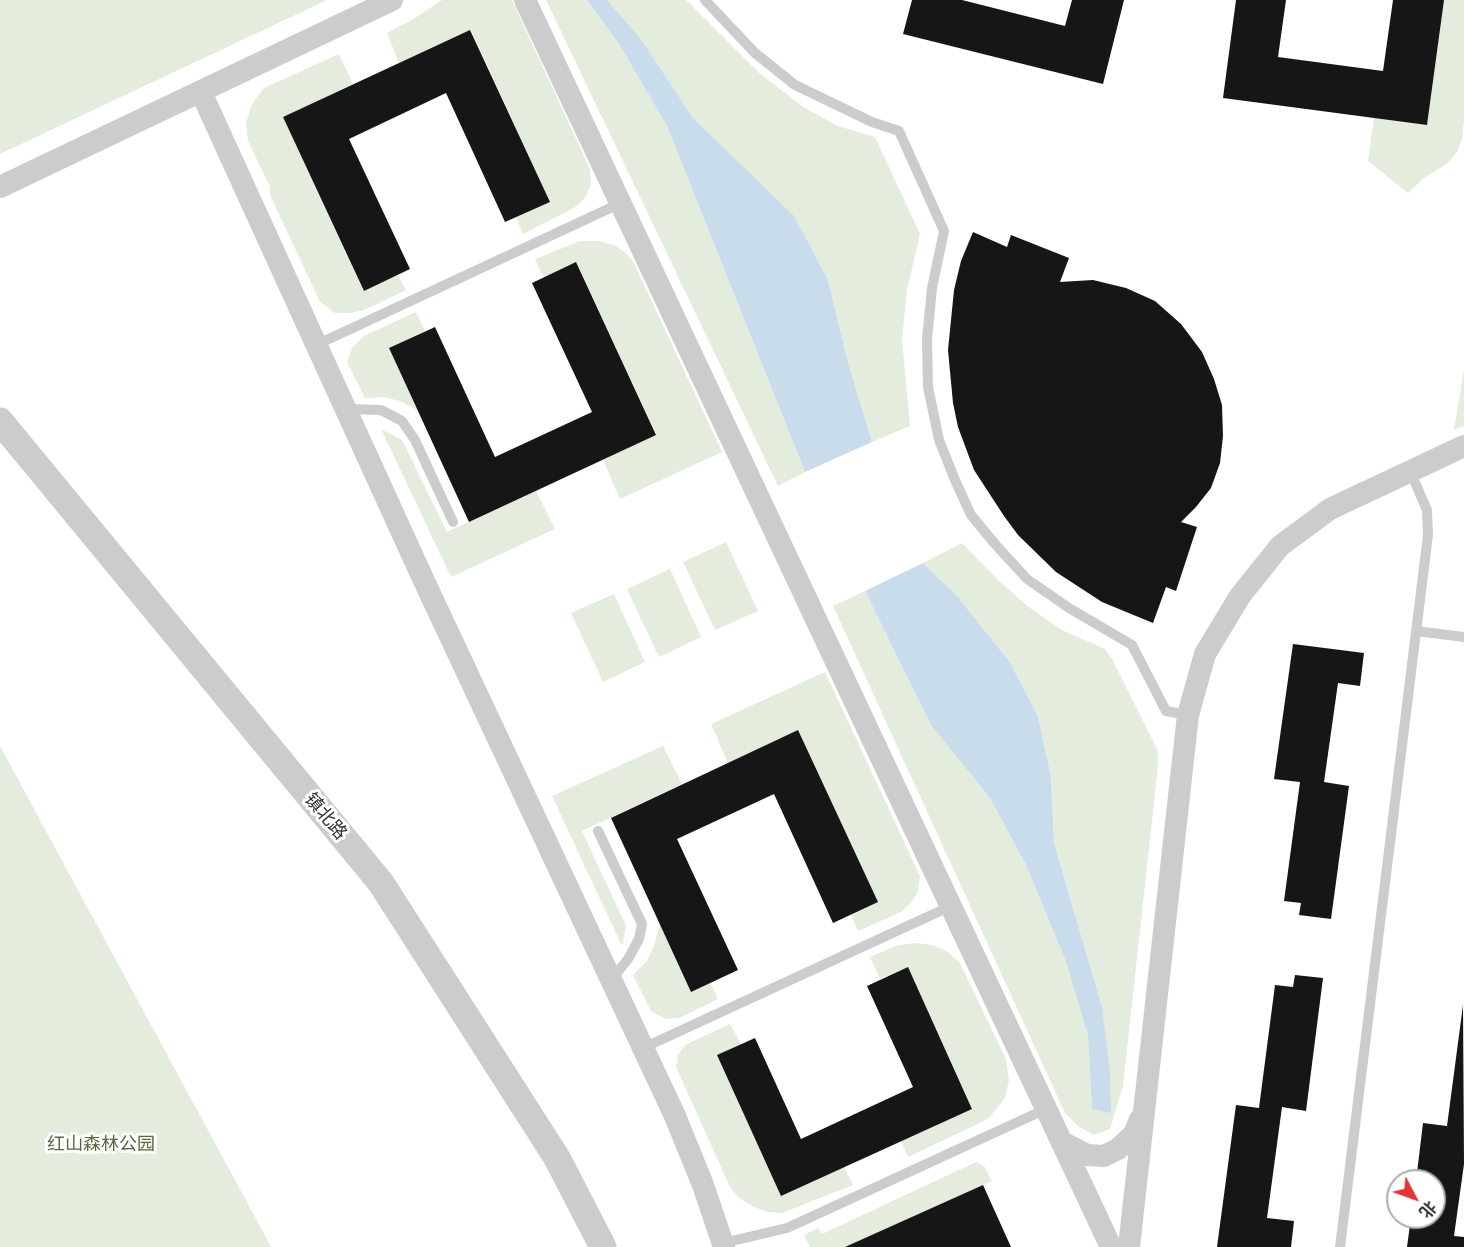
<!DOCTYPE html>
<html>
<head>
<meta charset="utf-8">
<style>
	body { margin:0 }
	#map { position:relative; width:1464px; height:1247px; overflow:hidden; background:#fff; font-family:Commissioner,"Noto Sans SC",sans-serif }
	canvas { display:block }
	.north { position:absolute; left:1386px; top:1169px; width:60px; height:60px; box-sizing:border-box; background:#fff; border:2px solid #acacac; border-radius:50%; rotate:131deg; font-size:16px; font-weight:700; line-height:24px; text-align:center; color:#2f2f2f }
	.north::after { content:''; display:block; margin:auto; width:21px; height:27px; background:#e53233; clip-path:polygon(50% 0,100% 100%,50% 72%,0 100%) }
</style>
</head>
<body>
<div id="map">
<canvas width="1464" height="1247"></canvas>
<div class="north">北</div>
</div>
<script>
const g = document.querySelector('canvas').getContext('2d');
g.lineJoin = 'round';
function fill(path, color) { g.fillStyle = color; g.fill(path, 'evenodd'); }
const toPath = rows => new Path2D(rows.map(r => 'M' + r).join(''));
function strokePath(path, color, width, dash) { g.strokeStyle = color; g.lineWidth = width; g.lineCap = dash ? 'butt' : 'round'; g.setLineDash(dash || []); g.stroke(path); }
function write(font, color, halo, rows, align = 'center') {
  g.font = font + ' Commissioner,"Noto Sans SC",sans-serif'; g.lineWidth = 6; g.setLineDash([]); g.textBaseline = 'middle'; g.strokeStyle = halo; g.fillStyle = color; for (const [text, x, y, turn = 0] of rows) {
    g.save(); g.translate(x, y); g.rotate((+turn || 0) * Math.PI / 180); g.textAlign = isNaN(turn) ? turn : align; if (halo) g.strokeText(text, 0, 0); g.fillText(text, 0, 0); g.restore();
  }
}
const green = toPath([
	[0,0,327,0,0,154],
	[442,0,512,0,590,169,591,184,585,198,574,208,523,234,516,217,550,202,471,30,399,63,387,33,415,18],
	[546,0,587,0,619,44,667,126,805,472,778,486],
	[607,0,686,0,758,72,803,107,838,126,875,137,920,234,907,290,902,339,910,426,872,442,847,359,828,280,794,217,693,118,637,35],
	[1444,0,1464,0,1464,121,1462,139,1457,152,1448,163,1424,178,1408,193,1368,161,1374,118,1427,125],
	[339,54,353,84,283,117,363,290,398,275,406,290,364,310,350,313,335,313,320,302,270,195,270,187,248,141,246,123,252,104,264,88],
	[580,241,599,241,616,246,627,254,634,263,722,452,620,499,603,460,656,434,577,263,544,278,535,259],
	[416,312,425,331,389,348,417,410,400,401,383,397,365,398,347,362,352,348,364,336],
	[1464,369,1464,426,1454,430],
	[381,429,402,440,447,532,536,491,555,529,451,577],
	[726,542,758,611,715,630,683,562],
	[962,543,1000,582,1030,608,1062,630,1105,649,1112,659,1158,751,1158,766,1123,1086,1110,1129,1094,1135,1079,1127,1065,1113,833,606,865,591,931,725,990,798,1026,865,1065,959,1088,1036,1092,1108,1102,1007,1054,843,1051,777,1038,716,1009,661,957,596,923,563],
	[670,569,701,637,659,657,627,589],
	[614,594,645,662,603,682,571,613],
	[825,672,920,876,918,892,911,903,901,912,858,931,851,915,877,902,798,731,728,763,711,724],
	[0,746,268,1241,271,1247,0,1247],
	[663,746,682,784,582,831,626,926,622,946,552,796],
	[660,924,710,983,718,999,679,1018,666,1019,651,1011,633,975,647,961,654,946],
	[914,943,932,945,947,951,960,963,1006,1059,1009,1080,1005,1098,988,1119,908,1157,901,1141,972,1108,908,967,880,979,870,957,895,946],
	[730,1024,741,1044,718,1055,781,1195,844,1167,853,1185,782,1213,768,1212,754,1207,739,1198,730,1187,676,1067,678,1055,685,1045],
	[976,1162,985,1167,992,1181,845,1247,810,1247,804,1235,818,1228,822,1234]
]);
const water = toPath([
	[587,0,607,0,640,38,693,118,794,216,828,280,847,359,872,442,805,472,667,126,619,44],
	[923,563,957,596,1009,661,1038,716,1051,777,1054,843,1102,1007,1110,1073,1111,1113,1092,1109,1088,1036,1065,959,1026,865,990,798,931,725,865,591]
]);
const building = toPath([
	[912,0,962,0,1065,26,1072,0,1124,0,1103,84,903,34],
	[1236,0,1286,0,1278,57,1383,71,1393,0,1444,0,1427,125,1223,98],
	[470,30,550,202,505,222,446,93,349,139,410,269,364,291,283,117],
	[973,232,1007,247,1011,235,1069,258,1060,282,1093,280,1126,288,1155,301,1181,324,1202,352,1214,379,1222,405,1223,436,1220,463,1211,488,1196,507,1181,522,1197,527,1176,591,1166,587,1153,623,1102,602,1056,572,1018,535,1004,516,974,470,958,427,953,403,948,350,954,290,961,261],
	[576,262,656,435,469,522,389,348,435,327,495,457,592,412,532,283],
	[1293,644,1364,653,1360,686,1338,683,1324,782,1349,786,1331,919,1299,915,1301,903,1284,901,1300,782,1274,779],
	[798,730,878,902,833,923,774,794,677,839,738,970,691,992,611,818],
	[908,967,972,1109,781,1196,717,1055,755,1038,801,1139,913,1087,867,986],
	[1295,975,1323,978,1306,1111,1282,1107,1267,1218,1294,1221,1291,1247,1217,1247,1236,1105,1259,1108,1275,985,1293,987],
	[1463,1005,1464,1164,1454,1236,1464,1237,1464,1247,1407,1247,1411,1217,1434,1217,1434,1181,1416,1181,1423,1123,1447,1126],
	[983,1185,1011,1247,845,1247]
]);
const service = toPath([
	[705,0,755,53,795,85,872,122,899,131,944,231,932,288,927,339,928,387,939,440,955,480,971,515,995,544,1027,579,1069,608,1132,645,1166,711,1188,715],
	[316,345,621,203],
	[346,409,381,410,402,421,415,440,453,522],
	[1416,631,1464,637],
	[598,831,642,924,639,939,628,959,612,979],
	[643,1048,951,906],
	[723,1243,787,1228,1046,1109],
	[1340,1247,1428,535,1427,510,1410,471]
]);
const minor = toPath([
	[525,0,1111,1247],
	[201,92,425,583,675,1116,703,1185,724,1247],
	[0,187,392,0],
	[1062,1142,1087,1155,1104,1156,1118,1149,1134,1134,1140,1119],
	[1129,1247,1188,715,1205,654,1240,596,1280,546,1330,509,1464,446]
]);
const tertiary = toPath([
	[0,421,381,883,557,1158,603,1247]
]);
const streetNames = [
	["镇北路",326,816,50]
];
const parkNames = [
	["红山森林公园",101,1144]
];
fill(green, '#e4ecdd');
fill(water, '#c9dcec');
fill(building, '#161616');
strokePath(service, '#ccc', 10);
strokePath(minor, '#ccc', 22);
strokePath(tertiary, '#ccc', 27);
write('18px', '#2f2f2f', '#fff', streetNames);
write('18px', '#4f6b3c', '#fff', parkNames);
</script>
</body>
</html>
